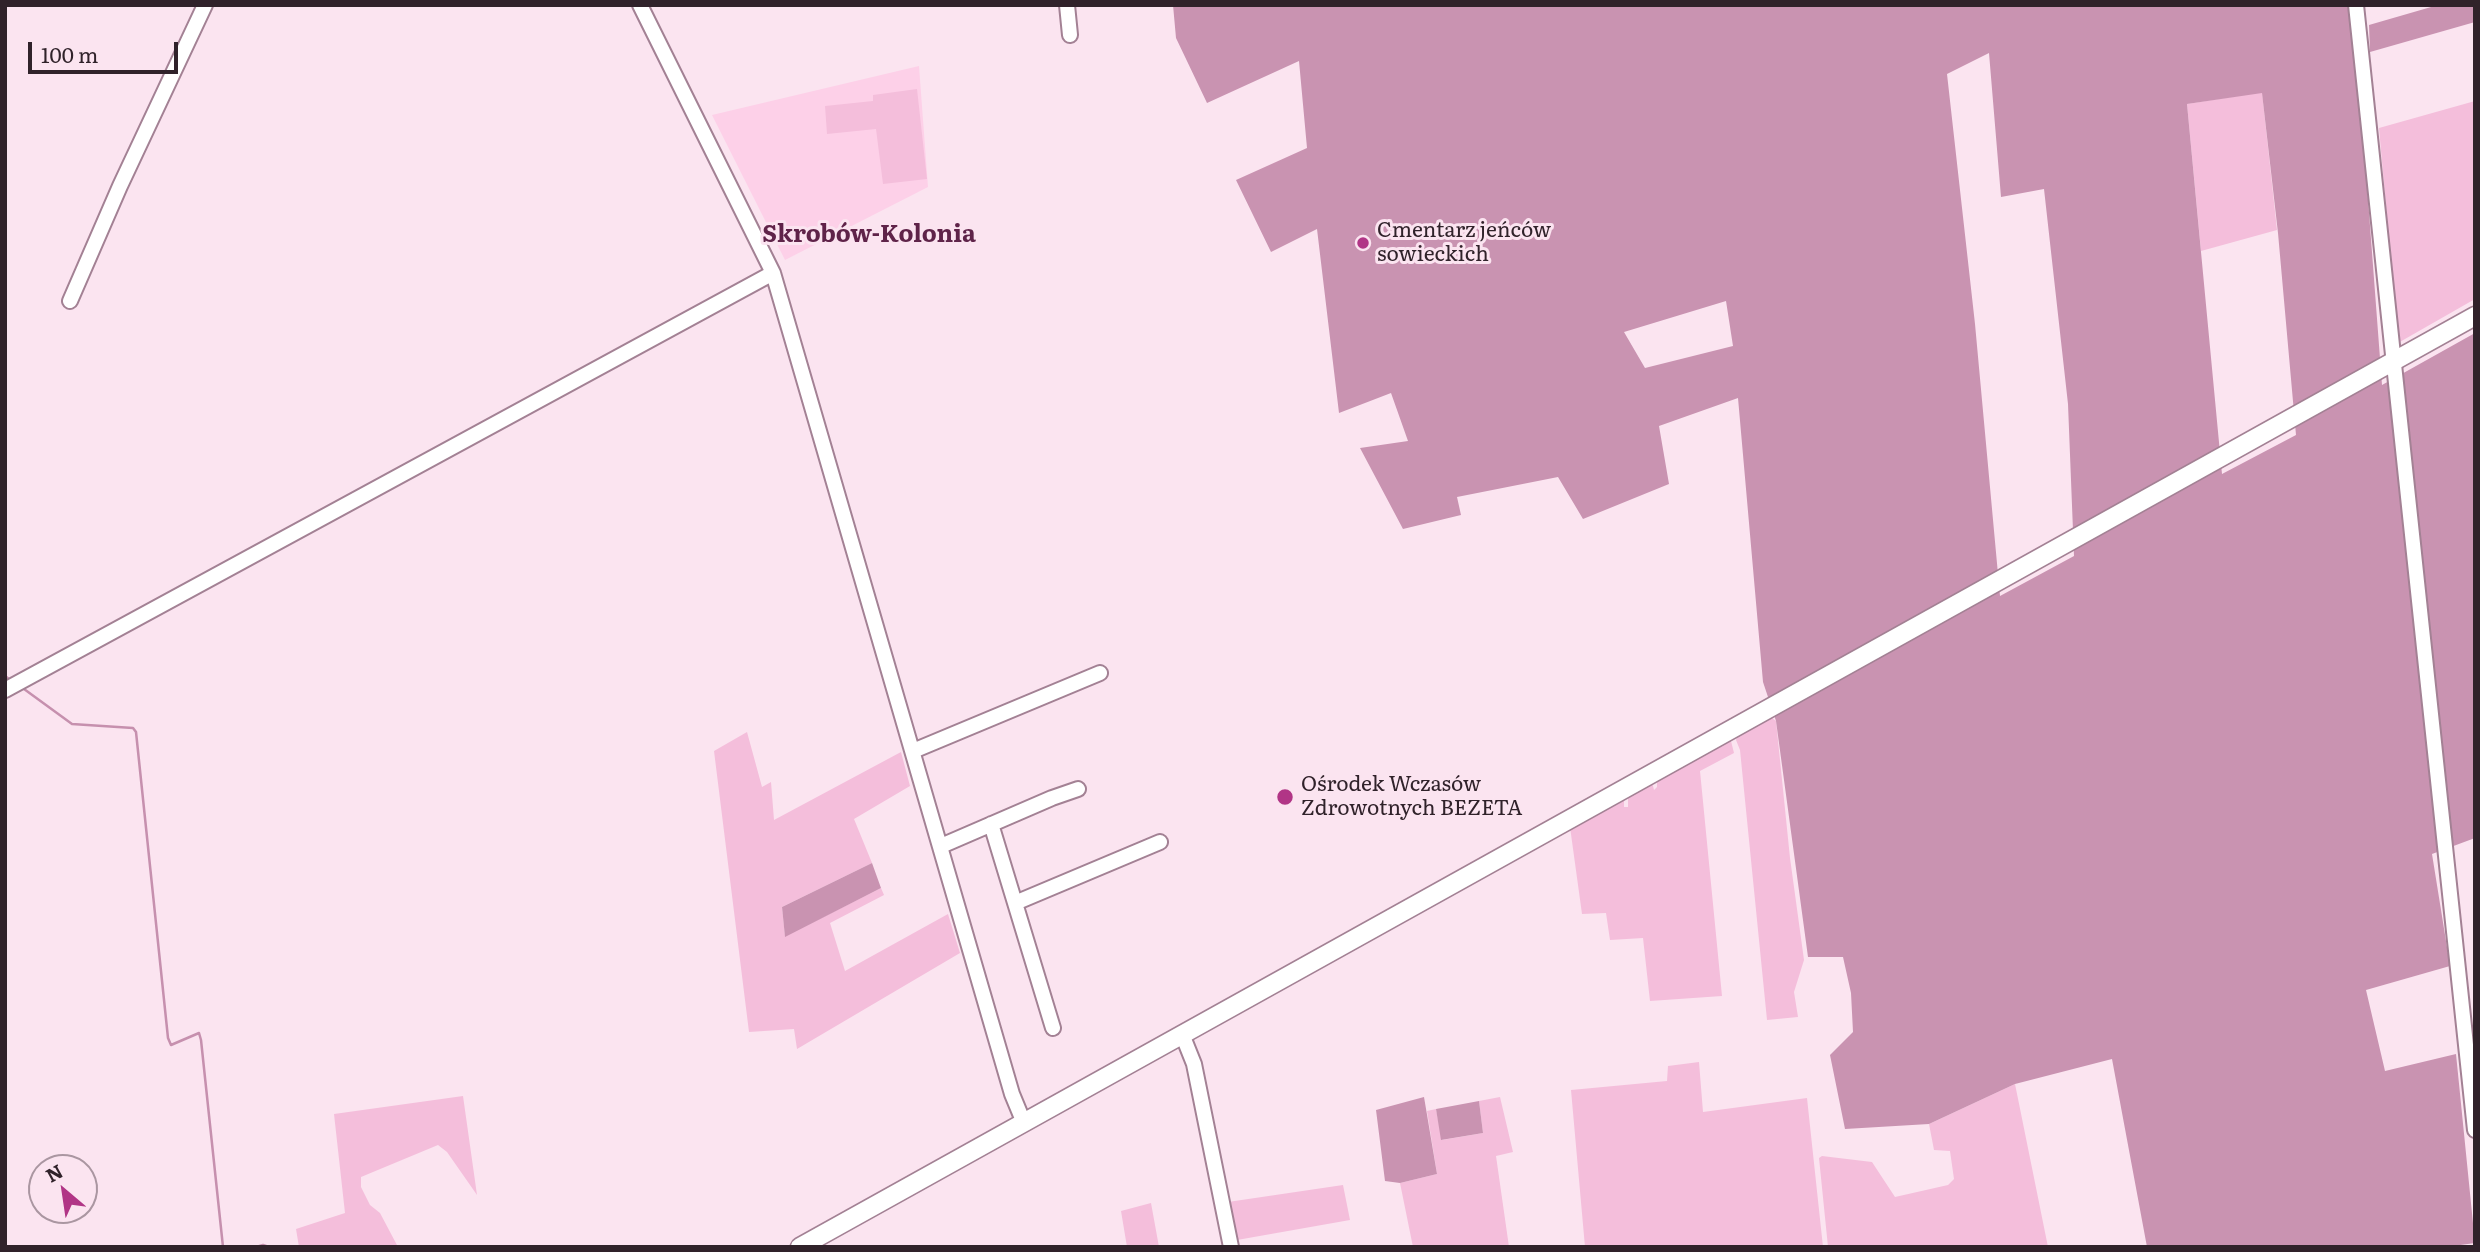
<!DOCTYPE html>
<html>
<head>
<meta charset="utf-8">
<style>
	body { margin:0 }
	#map { position:relative; width:2480px; height:1252px; overflow:hidden; background:#fbe4f0; font-family:Literata,serif }
	canvas { display:block }
	.frame { position:absolute; inset:0; border:7px solid #30222a; pointer-events:none }
	.north { position:absolute; left:28px; top:1154px; width:70px; height:70px; box-sizing:border-box; background:#fbe4f0; border:2px solid #aa96a1; border-radius:50%; rotate:331deg; font-size:19px; font-weight:700; line-height:28px; text-align:center; color:#30222a }
	.north::after { content:''; display:block; margin:auto; width:24px; height:32px; background:#b13586; clip-path:polygon(50% 0,100% 100%,50% 72%,0 100%) }
	.scale { position:absolute; left:28px; top:42px; width:150px; height:32px; box-sizing:border-box; border:4px solid #30222a; border-top:0; padding-left:9px; font-size:21px; line-height:24px; white-space:nowrap; color:#30222a; -webkit-text-stroke:5px #fbe4f0; paint-order:stroke }
</style>
</head>
<body>
<div id="map">
<canvas width="2480" height="1252"></canvas>
<div class="frame"></div>
<div class="north">N</div>
<div class="scale">100 m</div>
</div>
<script>
const g = document.querySelector('canvas').getContext('2d');
g.lineJoin = 'round';
function fill(path, color) { g.fillStyle = color; g.fill(path, 'evenodd'); }
const toPath = rows => new Path2D(rows.map(r => 'M' + r).join(''));
function strokePath(path, color, width, dash) { g.strokeStyle = color; g.lineWidth = width; g.lineCap = dash ? 'butt' : 'round'; g.setLineDash(dash || []); g.stroke(path); }
function write(font, color, halo, rows, align = 'center') {
  g.font = font + ' Literata,serif'; g.lineWidth = 6; g.setLineDash([]); g.textBaseline = 'middle'; g.strokeStyle = halo; g.fillStyle = color; for (const [text, x, y, turn = 0] of rows) {
    g.save(); g.translate(x, y); g.rotate((+turn || 0) * Math.PI / 180); g.textAlign = isNaN(turn) ? turn : align; if (halo) g.strokeText(text, 0, 0); g.fillText(text, 0, 0); g.restore();
  }
}
const built = toPath([
	[919,66,928,187,785,260,712,115]
]);
const green = toPath([
	[917,89,927,179,883,184,876,129,827,134,825,106,873,101,873,95],
	[2262,92,2277,230,2201,251,2187,104],
	[2475,101,2475,299,2398,343,2379,128],
	[1771,717,1776,721,1790,858,1804,960,1794,992,1798,1017,1767,1020,1740,750,1736,740,1738,734],
	[747,732,762,787,771,782,774,820,901,752,910,786,854,819,872,863,782,907,785,936,881,888,884,895,830,923,845,971,948,914,960,953,797,1049,794,1029,749,1032,714,751],
	[1728,739,1731,741,1734,753,1700,771,1722,996,1650,1001,1643,938,1610,940,1606,913,1582,914,1570,827,1624,798,1624,807,1628,807,1628,796,1652,782,1654,790,1657,787,1657,779],
	[1699,1062,1703,1112,1807,1098,1823,1247,1585,1247,1571,1090,1667,1081,1668,1066],
	[2015,1084,2048,1247,1828,1247,1819,1158,1822,1156,1872,1162,1895,1197,1948,1185,1954,1179,1950,1151,1934,1150,1929,1124],
	[463,1096,477,1195,447,1152,438,1145,361,1177,361,1187,370,1205,380,1213,398,1247,299,1247,296,1229,345,1213,334,1114],
	[1500,1097,1513,1152,1496,1156,1509,1247,1413,1247,1400,1183,1437,1174,1427,1111,1436,1109,1442,1140,1483,1133,1479,1101],
	[1343,1185,1350,1220,1237,1240,1228,1202],
	[1151,1203,1159,1247,1127,1247,1121,1211]
]);
const forest = toPath([
	[1173,5,2357,5,2363,133,2382,385,2475,333,2475,838,2432,854,2450,966,2366,990,2385,1071,2456,1054,2475,1243,2446,1247,2147,1247,2112,1059,2015,1084,1929,1124,1845,1129,1830,1055,1853,1032,1851,993,1843,957,1808,957,1776,721,1763,682,1738,398,1659,426,1669,484,1583,519,1558,477,1457,497,1461,515,1403,529,1360,448,1408,441,1391,393,1339,413,1317,229,1271,252,1236,180,1307,148,1299,61,1207,103,1176,38],
	[1989,53,2001,197,2044,189,2068,404,2074,556,2000,596,1975,324,1947,74],
	[2262,93,2278,233,2296,435,2222,474,2187,104],
	[1726,301,1733,346,1645,368,1624,332],
	[2438,5,2475,5,2475,22,2370,52,2369,25],
	[872,863,881,888,785,937,782,907],
	[1424,1097,1437,1174,1400,1183,1385,1181,1376,1110],
	[1479,1101,1483,1133,1441,1140,1436,1109]
]);
const stream = toPath([
	[5,676,9,679],
	[24,689,72,724,133,728,136,732,168,1038,171,1045,199,1033,201,1040,223,1247],
	[256,1247,263,1245,269,1247]
]);
const minor = toPath([
	[640,5,773,273,1012,1094,1024,1123],
	[1067,5,1070,35],
	[2356,5,2475,1130],
	[70,301,120,186,205,5],
	[5,690,773,273],
	[913,751,1100,673],
	[991,824,1053,1028],
	[941,846,1052,798,1078,789],
	[1015,903,1160,842],
	[1182,1034,1194,1064,1231,1247]
]);
const major = toPath([
	[800,1247,2475,316]
]);
const markers = [
	[1363,243,7,"#b13586"],
	[1285,797,9,"#b13586"]
];
const poiNames = [
	["Cmentarz jeńców",1377,231],
	["sowieckich",1377,255],
	["Ośrodek Wczasów",1301,785],
	["Zdrowotnych BEZETA",1301,809]
];
const quarterNames = [
	["Skrobów-Kolonia",869,235]
];
fill(built, '#fdd0e8');
fill(green, '#f4bedb');
fill(forest, '#c993b1');
strokePath(stream, '#c690ae', 2.5);
strokePath(minor, '#a38194', 18);
strokePath(major, '#a38194', 21);
strokePath(minor, '#fff', 14);
strokePath(major, '#fff', 18);
for (const [x, y, r, color] of markers) { const dot = new Path2D(); dot.arc(x, y, r, 0, 2 * Math.PI); g.fillStyle = color; g.fill(dot); strokePath(dot, '#fbe4f0', 2.5); }
write('21px', '#30222a', '#fbe4f0', poiNames, 'left');
write('bold 24px', '#5f2349', '#fbe4f0', quarterNames);
</script>
</body>
</html>
